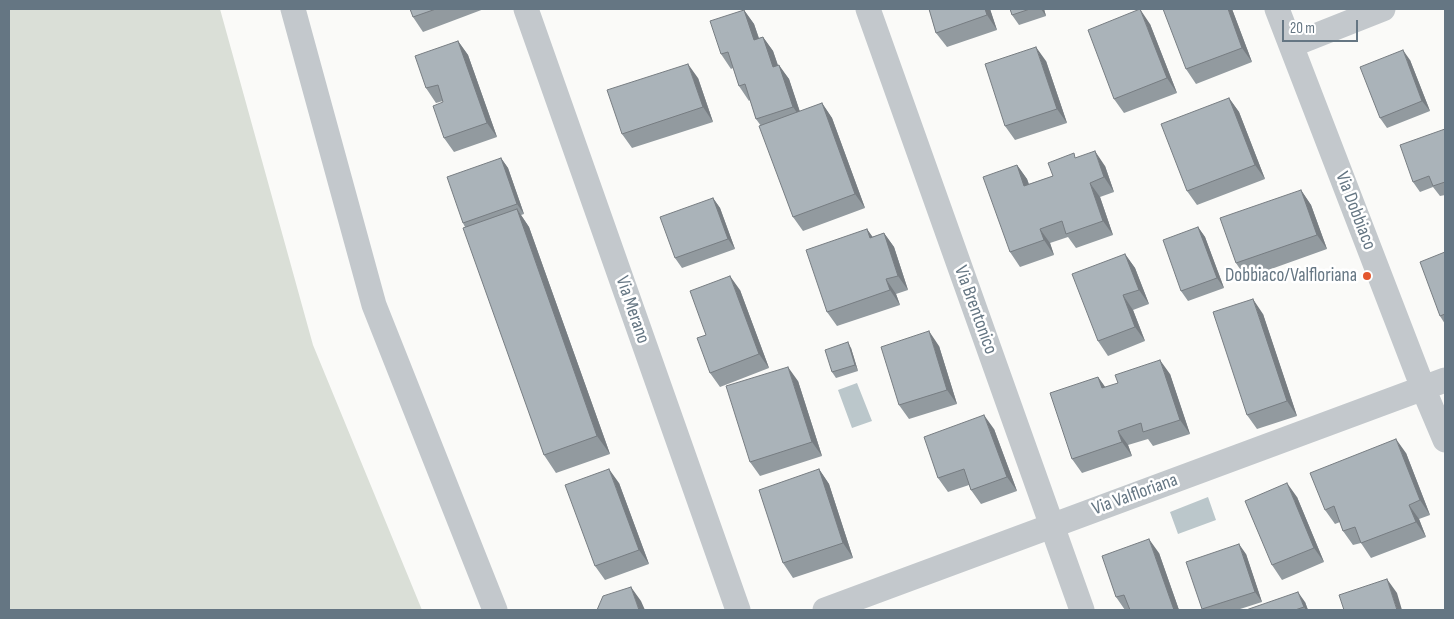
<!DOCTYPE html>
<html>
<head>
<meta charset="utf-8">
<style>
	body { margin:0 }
	#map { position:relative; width:1454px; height:619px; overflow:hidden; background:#fafaf8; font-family:"Sofia Sans Condensed",sans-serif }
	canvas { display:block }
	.frame { position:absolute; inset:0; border:10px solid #657683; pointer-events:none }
	.scale { position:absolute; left:1282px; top:20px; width:76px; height:22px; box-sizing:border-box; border:2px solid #657683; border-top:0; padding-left:6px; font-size:15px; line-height:18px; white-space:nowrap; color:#657683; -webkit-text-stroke:4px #fff; paint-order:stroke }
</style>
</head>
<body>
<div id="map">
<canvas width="1454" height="619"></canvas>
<div class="frame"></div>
<div class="scale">20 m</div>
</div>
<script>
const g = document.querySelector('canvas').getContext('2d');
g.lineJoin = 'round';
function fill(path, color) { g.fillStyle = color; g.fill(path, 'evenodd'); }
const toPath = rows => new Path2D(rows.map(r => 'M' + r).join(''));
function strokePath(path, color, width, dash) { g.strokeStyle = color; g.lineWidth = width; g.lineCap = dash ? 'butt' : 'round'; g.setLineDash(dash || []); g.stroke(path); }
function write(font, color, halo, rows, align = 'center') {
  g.font = font + ' "Sofia Sans Condensed",sans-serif'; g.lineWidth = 5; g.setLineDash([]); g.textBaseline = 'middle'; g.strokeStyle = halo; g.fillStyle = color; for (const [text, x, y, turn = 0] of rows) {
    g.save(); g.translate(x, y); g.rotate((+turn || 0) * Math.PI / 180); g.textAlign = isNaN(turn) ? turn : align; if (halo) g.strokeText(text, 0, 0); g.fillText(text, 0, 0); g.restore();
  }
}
const green = toPath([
	[9,9,220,9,313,345,422,610,9,610]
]);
const water = toPath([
	[857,383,872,421,852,428,838,390],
	[1208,497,1216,520,1178,534,1170,512]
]);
const minor = toPath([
	[293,9,374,305,495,610],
	[526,9,738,610],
	[868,9,1082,610],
	[1277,9,1423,388,1445,440],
	[1292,45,1383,9],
	[825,610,1445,380]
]);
const wall = toPath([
	[410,9,484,9,423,32,413,17],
	[929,9,990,9,997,30,947,47,936,33],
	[1010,9,1044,9,1046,16,1019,25,1012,15],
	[1232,9,1252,62,1196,84,1186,69],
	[744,10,754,24,759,38,763,37,773,51,778,65,789,79,800,112,822,103,832,118,865,208,803,231,793,217,761,126,756,119,750,100,749,101,739,86,733,68,731,69,721,54],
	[1150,24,1177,93,1124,113,1114,99],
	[458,41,468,55,497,137,454,152,444,138,443,101,436,103,426,88],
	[1410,60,1430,111,1387,128,1380,118],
	[1046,61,1067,123,1015,140,1005,126],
	[698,78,713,122,632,148,622,134],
	[1229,98,1239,112,1265,179,1197,205,1187,191],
	[1445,129,1445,195,1440,196,1433,187,1420,192,1413,182],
	[501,158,508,168,524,214,521,215,529,227,610,454,556,473,544,455,465,227,463,223],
	[1077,158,1105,166,1114,192,1100,197,1113,235,1076,248,1068,237,1050,243,1054,255,1020,267,1010,252,1017,165,1027,179,1029,184,1053,176],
	[1301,190,1311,205,1327,249,1246,278,1236,263],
	[713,198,720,208,735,249,682,268,675,258],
	[1198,227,1205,237,1224,288,1188,301,1181,291],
	[867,229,872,237,884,233,894,247,908,290,896,294,900,305,837,326,827,312],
	[1445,252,1445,324,1440,316],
	[1125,254,1135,268,1149,304,1133,310,1145,341,1108,356,1098,341],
	[740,290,769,368,720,387,710,373,706,335],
	[1263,314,1297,416,1257,429,1247,415],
	[939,346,957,404,909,419,899,405],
	[851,348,858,371,836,378,832,372],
	[1170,374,1190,434,1153,446,1148,439,1128,445,1132,456,1082,473,1072,459,1098,377,1105,387],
	[798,381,822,456,760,476,750,462],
	[994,429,1017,491,981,504,971,490,969,485,948,492,938,478],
	[1406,453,1430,515,1419,519,1426,537,1371,558,1361,543,1353,545,1343,531,1340,522,1335,524,1325,510],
	[819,469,829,484,853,558,793,578,783,563],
	[619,483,649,564,605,580,595,566],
	[1297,497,1324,562,1282,580,1272,565],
	[1159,553,1179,610,1125,610,1116,597],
	[1246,554,1262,602,1237,610,1203,610,1202,609],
	[1305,602,1308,610,1246,610]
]);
const shadedWall = toPath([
	[985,9,990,9,997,30,987,15],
	[1041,9,1044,9,1046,16],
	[1140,9,1150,24,1177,93,1167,78],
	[1228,9,1232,9,1252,62,1242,48],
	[744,10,754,24,764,54,754,40],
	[763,37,773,51,783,81,773,67],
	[458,41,468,55,497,137,487,123],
	[1036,47,1046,61,1067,123,1057,109],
	[1403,50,1410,60,1430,111,1422,101],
	[688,64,698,78,713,122,703,107],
	[779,65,789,79,803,121,793,107],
	[1229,98,1239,112,1265,179,1255,165],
	[822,103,832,118,865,208,855,194],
	[1095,151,1105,166,1114,192,1104,177],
	[501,158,508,168,524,214,517,204],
	[1017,165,1027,179,1034,200,1024,186],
	[1090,183,1100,197,1113,235,1103,221],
	[1301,190,1311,205,1327,249,1317,235],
	[713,198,720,208,735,249,728,239],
	[517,209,529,227,610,454,597,436],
	[1198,227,1205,237,1224,288,1217,278],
	[867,229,877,243,870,238],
	[1040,229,1050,243,1054,255,1044,240],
	[884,233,894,247,908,290,898,276],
	[1125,254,1135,268,1149,304,1139,290],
	[730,276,740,290,769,368,759,354],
	[886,279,896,294,900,305,890,290],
	[1123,295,1133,310,1145,341,1135,327],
	[1253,299,1263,314,1297,416,1287,401],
	[929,331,939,346,957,404,947,390],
	[848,342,851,348,858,371,855,365],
	[1160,360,1170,374,1190,434,1180,420],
	[788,367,798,381,822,456,812,442],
	[1098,377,1108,391,1102,388],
	[984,415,994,429,1017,491,1007,477],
	[1118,431,1128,445,1132,456,1122,442],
	[1396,439,1406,453,1430,515,1420,500],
	[609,469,619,483,649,564,639,550],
	[819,469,829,484,853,558,843,543],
	[1287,483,1297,497,1324,562,1314,548],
	[1409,505,1419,519,1426,537,1416,522],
	[1149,539,1159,553,1179,610,1174,610],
	[1239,544,1246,554,1262,602,1255,592],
	[1387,579,1397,593,1402,610,1397,610],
	[631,587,641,601,645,610,639,610],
	[1298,592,1305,602,1308,610,1306,610,1304,607]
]);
const building = toPath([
	[410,9,436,9,413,17,410,9],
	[929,9,985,9,987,15,936,33,929,9],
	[1010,9,1030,9,1012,15,1010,9],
	[1140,9,1167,78,1114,99,1088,30,1140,9],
	[1163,9,1228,9,1242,48,1186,69,1163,9],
	[744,10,754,40,763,37,773,67,779,65,793,107,756,119,745,84,739,86,728,52,721,54,710,21,744,10],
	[458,41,487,123,444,138,433,106,443,102,438,85,426,88,415,56,458,41],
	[1036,47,1057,109,1005,126,985,64,1036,47],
	[1403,50,1422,101,1380,118,1360,67,1403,50],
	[688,64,703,107,622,134,607,90,688,64],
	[1229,98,1255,165,1187,191,1161,124,1229,98],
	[822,103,855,194,793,217,759,126,822,103],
	[1445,129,1445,182,1433,186,1429,176,1413,182,1400,145,1445,129],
	[1095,151,1104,177,1090,183,1103,221,1066,234,1062,221,1040,229,1044,240,1010,252,983,177,1017,165,1024,186,1053,176,1048,163,1074,153,1075,158,1095,151],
	[501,158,517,204,463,223,447,177,501,158],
	[1301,190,1317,235,1236,263,1220,218,1301,190],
	[713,198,728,239,675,258,660,217,713,198],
	[517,209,597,436,544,455,463,228,517,209],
	[1198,227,1217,278,1181,291,1163,240,1198,227],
	[867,229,870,238,884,233,898,276,886,279,890,290,827,312,806,250,867,229],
	[1445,252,1445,314,1440,316,1420,262,1445,252],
	[1125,254,1139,290,1123,295,1135,327,1098,341,1072,274,1125,254],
	[730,276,759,354,710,373,697,338,706,335,690,291,730,276],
	[1253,299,1287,401,1247,415,1213,312,1253,299],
	[929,331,947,390,899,405,881,347,929,331],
	[848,342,855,365,832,372,825,350,848,342],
	[1160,360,1180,420,1143,432,1141,423,1118,431,1122,442,1072,459,1050,393,1098,377,1102,388,1118,383,1115,375,1160,360],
	[788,367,812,442,750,462,726,386,788,367],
	[984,415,1007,477,971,490,964,469,938,478,924,437,984,415],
	[1396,439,1420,500,1409,505,1416,522,1361,543,1355,527,1343,531,1334,506,1325,510,1310,473,1396,439],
	[609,469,639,550,595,566,565,485,609,469],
	[819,469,843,543,783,563,759,490,819,469],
	[1287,483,1314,548,1272,565,1245,501,1287,483],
	[1149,539,1174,610,1130,610,1124,595,1116,597,1102,556,1149,539],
	[1239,544,1255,592,1202,609,1186,562,1239,544],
	[1387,579,1397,610,1344,610,1339,595,1387,579],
	[631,587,639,610,597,610,603,596,631,587],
	[1298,592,1304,607,1295,610,1246,610,1298,592]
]);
const markers = [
	[1367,276,5,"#e4572e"]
];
const streetNames = [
	["Via Dobbiaco",1355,211,69],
	["Via Merano",632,310,71],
	["Via Brentonico",975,310,70],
	["Via Valfloriana",1135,495,-20]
];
const poiNames = [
	["Dobbiaco/Valfloriana",1357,276]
];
fill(green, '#dadfd7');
fill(water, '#bbc7cb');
strokePath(minor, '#c3c8cc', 25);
fill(wall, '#929a9f');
fill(shadedWall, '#777d82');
fill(building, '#aab3b9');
strokePath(building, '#777d82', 1);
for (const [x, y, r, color] of markers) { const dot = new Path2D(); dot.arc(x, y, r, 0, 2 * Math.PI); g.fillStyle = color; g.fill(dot); strokePath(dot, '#fff', 2); }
write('19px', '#657683', '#fff', streetNames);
write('19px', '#657683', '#fff', poiNames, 'right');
</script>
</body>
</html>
